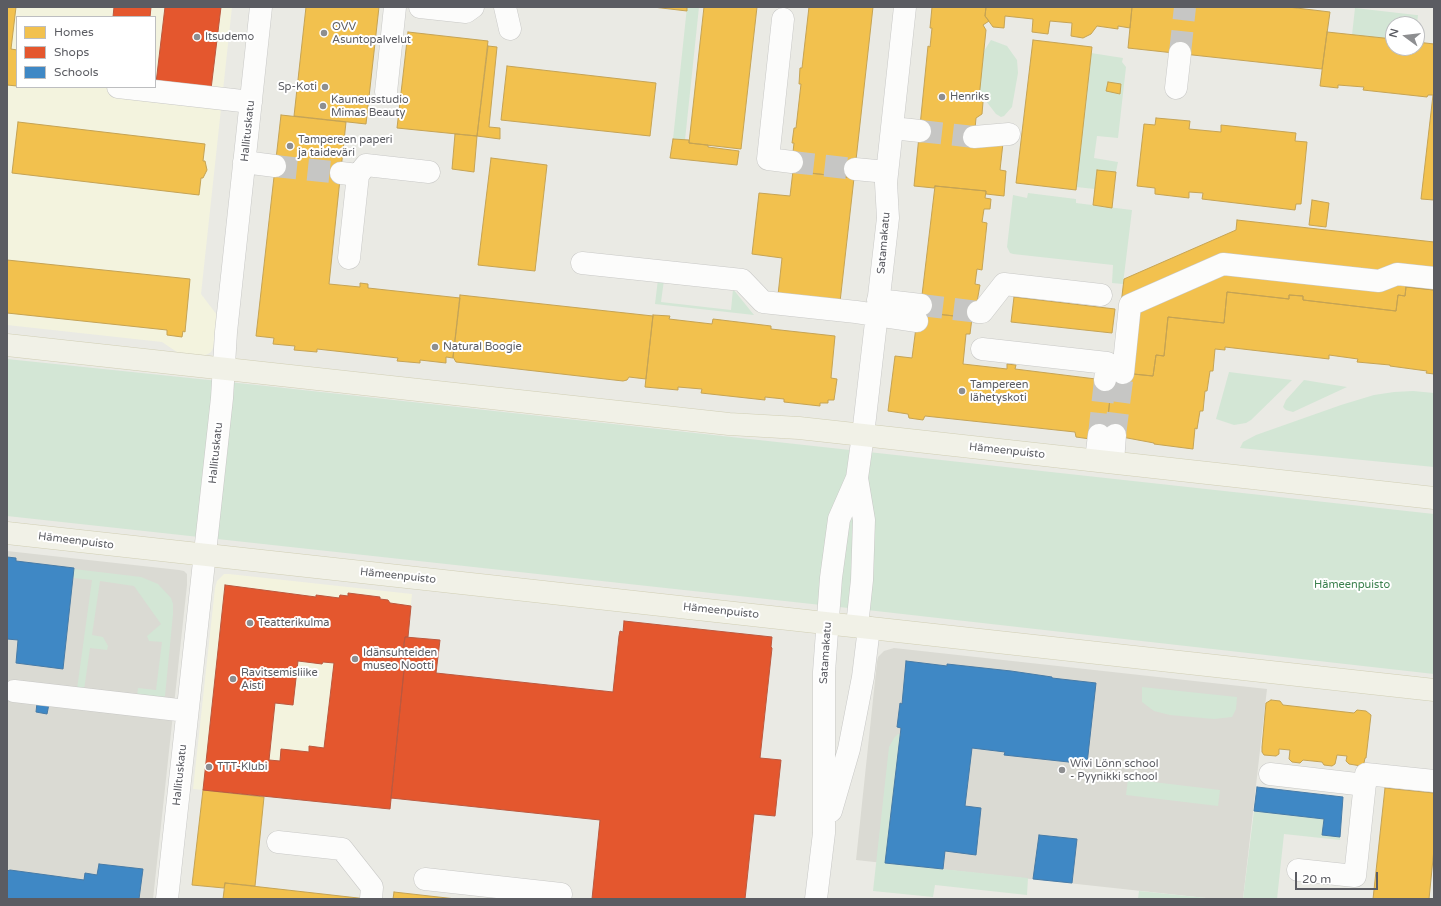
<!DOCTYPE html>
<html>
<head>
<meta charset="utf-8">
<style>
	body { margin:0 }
	#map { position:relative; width:1441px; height:906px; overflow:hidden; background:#eaeae4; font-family:"Varela Round",sans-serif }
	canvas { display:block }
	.frame { position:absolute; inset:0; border:8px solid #5b5c62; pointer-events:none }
	.legend { position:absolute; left:16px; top:16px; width:140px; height:72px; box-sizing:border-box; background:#fff; border:1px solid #bdbec0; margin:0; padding:5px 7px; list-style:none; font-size:12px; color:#5b5c62 }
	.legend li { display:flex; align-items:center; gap:8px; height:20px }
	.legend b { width:20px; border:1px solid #bdbec0 }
	.north { position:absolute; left:1385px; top:16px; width:40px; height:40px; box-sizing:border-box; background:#fff; border:1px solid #bdbec0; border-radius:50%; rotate:285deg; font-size:11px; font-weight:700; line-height:16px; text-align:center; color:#5b5c62 }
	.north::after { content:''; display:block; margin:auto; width:14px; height:18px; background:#8d8e90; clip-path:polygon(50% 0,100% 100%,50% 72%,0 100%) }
	.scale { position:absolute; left:1295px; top:872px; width:83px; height:18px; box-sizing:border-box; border:2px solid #5b5c62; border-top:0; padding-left:5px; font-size:12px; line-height:14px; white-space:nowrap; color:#5b5c62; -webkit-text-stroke:3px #fff; paint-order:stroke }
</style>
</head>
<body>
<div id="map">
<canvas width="1441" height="906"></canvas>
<div class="frame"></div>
<ul class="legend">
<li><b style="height:11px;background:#f2c14e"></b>Homes</li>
<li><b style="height:11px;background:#e4572e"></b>Shops</li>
<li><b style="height:11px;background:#3f88c5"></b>Schools</li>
</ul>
<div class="north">N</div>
<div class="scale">20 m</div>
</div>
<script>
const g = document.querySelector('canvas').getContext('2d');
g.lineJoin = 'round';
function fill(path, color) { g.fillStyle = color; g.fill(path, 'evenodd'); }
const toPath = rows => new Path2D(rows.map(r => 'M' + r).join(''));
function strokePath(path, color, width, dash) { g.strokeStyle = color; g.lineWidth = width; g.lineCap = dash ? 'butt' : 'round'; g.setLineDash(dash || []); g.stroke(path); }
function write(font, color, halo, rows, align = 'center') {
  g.font = font + ' "Varela Round",sans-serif'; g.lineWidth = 4; g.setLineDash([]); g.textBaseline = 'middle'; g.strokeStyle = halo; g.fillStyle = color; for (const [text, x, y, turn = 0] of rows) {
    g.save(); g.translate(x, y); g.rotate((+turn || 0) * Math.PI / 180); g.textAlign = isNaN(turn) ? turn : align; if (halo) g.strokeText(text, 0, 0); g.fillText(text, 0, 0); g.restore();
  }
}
const commercial = toPath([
	[7,7,232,7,201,294,217,315,213,348,211,352,208,354,205,355,177,352,162,342,7,325],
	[17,17,155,17,155,87,17,87],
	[224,574,229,574,412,594,390,809,193,789,215,588,217,581]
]);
const education = toPath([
	[7,551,179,570,184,571,187,574,187,585,153,899,7,899],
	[894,648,1267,689,1243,899,1215,899,856,860,877,662,878,657,884,651]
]);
const green = toPath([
	[687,7,699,7,685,140,673,139],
	[1355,8,1416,15,1418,15,1417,24,1393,24,1393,39,1352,35],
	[991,40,1007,46,1017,60,1018,73,1012,107,1004,116,1001,117,996,114,979,92,984,51],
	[1091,53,1123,58,1122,62,1126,67,1118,138,1097,136,1094,158,1118,162,1116,172,1097,170,1095,189,1076,187],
	[1028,193,1076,199,1076,203,1132,210,1123,284,1112,283,1113,265,1013,254,1010,253,1007,247,1013,195,1027,198],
	[658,279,664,280,661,302,731,310,733,289,754,315,655,304],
	[7,359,257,385,1434,514,1434,674,876,611,7,516],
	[1229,372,1292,380,1251,420,1246,423,1234,425,1216,419],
	[1304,380,1347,387,1293,412,1286,410,1283,407,1286,400],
	[1413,391,1434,393,1434,467,1240,448,1243,442,1256,435,1341,405,1374,395,1394,392],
	[74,569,141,577,158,584,171,598,173,604,173,614,165,696,161,699,137,696,138,688,156,690,162,642,149,641,147,636,161,624,134,586,100,581,92,635,103,637,108,646,107,650,90,648,84,690,77,689,92,580,73,578],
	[1142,687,1237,697,1236,709,1232,717,1214,719,1170,715,1154,711,1142,702],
	[898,734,900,734,885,863,1028,878,1027,895,935,885,933,897,873,891,889,747,894,738],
	[1128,779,1220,790,1218,806,1126,795],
	[1254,811,1324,819,1323,835,1340,837,1340,840,1284,834,1277,899,1243,899],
	[1139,891,1215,899,1138,899]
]);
const homes = toPath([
	[7,7,16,7,11,49,17,50,17,86,7,85,7,7],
	[306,7,379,7,366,124,294,116,306,7],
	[653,7,687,7,687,11,653,7],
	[704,7,757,7,741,149,689,143,704,7],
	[809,7,873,7,854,178,791,171,794,143,792,143,794,128,796,128,801,84,799,84,800,68,802,68,809,7],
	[932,7,986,7,985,16,989,21,983,25,986,30,979,98,983,102,982,114,976,118,974,140,1003,143,1000,170,1006,171,1004,196,986,194,986,191,935,186,934,188,914,186,928,46,930,47,932,28,930,28,932,7],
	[986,7,1132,7,1130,28,1118,26,1118,29,1097,26,1091,34,1083,38,1071,36,1072,23,1050,21,1048,34,1032,32,1033,19,1005,16,1004,28,993,27,985,16,986,7],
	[1132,7,1288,7,1330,12,1322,69,1128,48,1132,7],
	[408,32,488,41,477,136,397,128,408,32],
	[1327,32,1393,39,1393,48,1417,48,1417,42,1434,44,1434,200,1421,199,1433,95,1428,95,1427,97,1363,90,1364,87,1338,85,1338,88,1320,86,1327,32],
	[1033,40,1092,47,1076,190,1016,183,1033,40],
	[488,46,497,47,489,127,500,128,500,139,477,136,488,46],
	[507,66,656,83,650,136,501,120,507,66],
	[1108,82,1121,84,1120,94,1106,91,1108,82],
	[281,115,346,122,329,284,360,287,360,283,368,284,368,288,460,298,453,358,446,357,446,363,420,360,420,363,397,361,398,358,317,349,317,352,294,350,295,346,273,344,274,338,256,336,281,115],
	[1156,118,1190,121,1189,129,1221,132,1221,125,1296,133,1295,141,1307,142,1301,204,1296,204,1295,210,1202,199,1203,193,1189,192,1189,198,1155,194,1155,188,1137,186,1144,124,1155,125,1156,118],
	[18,122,205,144,203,161,205,161,207,170,203,178,201,178,199,195,12,173,18,122],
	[455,134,477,136,474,172,452,169,455,134],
	[673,139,689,140,689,143,708,145,708,147,739,151,737,165,670,158,673,139],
	[491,158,547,165,535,271,478,265,491,158],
	[1097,170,1116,172,1112,208,1093,205,1097,170],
	[793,171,854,178,840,302,778,295,782,258,752,254,759,193,790,196,793,171],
	[935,186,986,191,985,198,991,199,990,209,984,209,982,222,987,223,982,270,977,269,975,284,980,285,977,302,972,318,920,312,935,186],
	[1312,200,1329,203,1326,227,1309,225,1312,200],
	[1237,220,1434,242,1434,290,1406,287,1405,296,1398,295,1396,311,1303,300,1303,296,1289,295,1289,299,1227,292,1224,323,1168,317,1164,356,1156,355,1153,376,1113,372,1124,279,1236,230,1237,220],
	[7,260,190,279,185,332,183,331,182,337,167,335,167,330,7,313,7,260],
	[1406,287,1434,290,1434,374,1426,373,1427,371,1390,366,1390,365,1357,362,1358,359,1329,355,1329,359,1225,347,1225,350,1215,349,1213,371,1210,371,1207,391,1205,391,1203,411,1200,411,1197,429,1195,428,1193,449,1154,444,1154,443,1106,434,1113,372,1153,376,1156,355,1164,356,1168,317,1224,323,1227,292,1289,299,1289,295,1303,296,1303,300,1396,311,1398,295,1405,296,1406,287],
	[460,295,653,316,646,379,629,377,627,380,623,381,456,362,453,357,460,295],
	[1014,297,1115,309,1112,333,1011,322,1014,297],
	[918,312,972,318,970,334,966,334,963,364,1007,369,1007,364,1016,365,1015,369,1112,381,1106,434,1090,439,1076,437,1075,432,925,416,923,420,909,418,908,414,888,411,895,356,912,358,918,312],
	[653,315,670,316,669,319,712,324,713,319,771,326,771,329,835,336,831,378,837,379,834,400,828,400,828,403,820,403,820,406,784,402,784,399,765,397,765,400,701,393,702,389,678,387,678,390,645,387,653,315],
	[1271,700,1280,701,1283,705,1354,713,1357,710,1366,711,1371,715,1366,758,1365,758,1364,763,1361,766,1349,764,1346,761,1347,756,1337,755,1335,764,1332,766,1324,765,1322,762,1303,760,1300,763,1292,762,1289,759,1290,750,1279,749,1279,754,1276,756,1264,755,1262,752,1262,747,1266,703,1271,700],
	[1385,788,1434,793,1434,849,1429,899,1373,899,1385,788],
	[203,790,264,797,255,886,225,883,224,888,192,885,203,790],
	[225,883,367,899,223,899,225,883],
	[394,892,456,899,393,899,394,892]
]);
const shops = toPath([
	[114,7,151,7,150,17,113,17,114,7],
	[165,7,221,7,211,89,156,83,165,7],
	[225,585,316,597,316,595,339,598,340,595,348,596,348,593,380,597,380,599,388,600,390,603,411,606,408,637,405,637,404,643,401,670,404,670,390,809,203,790,225,585],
	[298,661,322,664,323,662,334,663,324,748,309,746,309,752,281,749,280,761,269,760,275,703,293,705,298,661],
	[624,621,772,637,771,647,772,648,760,758,781,760,775,816,754,814,745,899,592,899,600,820,391,798,404,670,401,670,405,637,440,640,436,673,613,692,619,636,620,631,623,632,624,621]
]);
const schools = toPath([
	[7,557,16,558,16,561,74,568,63,669,16,663,18,640,7,639,7,557],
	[906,661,947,666,947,664,1011,671,1052,677,1052,678,1096,683,1087,764,1004,755,1005,752,972,748,965,806,981,808,976,855,945,851,943,869,885,863,901,728,897,727,900,703,902,704,906,661],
	[37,703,49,704,47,714,36,712,37,703],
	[1257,787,1343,797,1340,837,1322,835,1324,819,1254,811,1257,787],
	[1039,835,1077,839,1072,883,1033,879,1039,835],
	[99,864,143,869,139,899,7,899,7,871,10,870,84,880,85,873,97,875,99,864]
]);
const minorTunnel = toPath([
	[1180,53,1185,7],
	[920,131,974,137],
	[792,162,855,169],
	[275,166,341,173],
	[921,305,978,312],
	[1099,435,1105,380],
	[1115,435,1123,373]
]);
const minor = toPath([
	[420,7,466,12,473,7],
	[505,7,510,29],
	[783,19,768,159,792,162],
	[118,87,251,102],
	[1176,88,1180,53],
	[386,92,395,7],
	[892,128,920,131],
	[974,137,1009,134],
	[244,162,275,166],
	[855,169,887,172],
	[341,173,358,175,366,165,429,172],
	[349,258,358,175],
	[582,263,742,280,763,302,856,312,917,321],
	[878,300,921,305],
	[978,312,982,312,1004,284,1101,295],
	[982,349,1107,363,1105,380],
	[1123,373,1130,305,1223,264,1379,281,1397,274,1434,278],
	[1096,460,1099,435],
	[1113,462,1115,435],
	[857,478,864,520,862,580,857,626],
	[14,691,187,711],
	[1270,774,1365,785],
	[831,811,849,749,863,677,869,628],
	[278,842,342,849,372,887,371,899],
	[1298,870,1355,876,1366,774,1434,781],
	[425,879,561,894,560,899],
	[167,899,222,398,226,332,261,7],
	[816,899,824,833,824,672,831,578,839,519,857,478,863,435,888,218,886,183,905,7]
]);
const major = toPath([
	[7,345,729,424,799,428,863,435,1434,498],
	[7,533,1434,690]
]);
const markers = [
	[324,33,4,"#8d8e90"],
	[197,37,4,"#8d8e90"],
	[325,87,4,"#8d8e90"],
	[942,97,4,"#8d8e90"],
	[323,106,4,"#8d8e90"],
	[290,146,4,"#8d8e90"],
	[435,347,4,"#8d8e90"],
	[962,391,4,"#8d8e90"],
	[250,623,4,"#8d8e90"],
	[355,659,4,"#8d8e90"],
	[233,679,4,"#8d8e90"],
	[209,767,4,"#8d8e90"],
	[1062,770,4,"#8d8e90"]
];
const poiNames = [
	["OVV",332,27],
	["Asuntopalvelut",332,40],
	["Itsudemo",205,37],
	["Sp-Koti",317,87,"right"],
	["Henriks",950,97],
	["Kauneusstudio",331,100],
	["Mimas Beauty",331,113],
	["Tampereen paperi",298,140],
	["ja taideväri",298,153],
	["Natural Boogie",443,347],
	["Tampereen",970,385],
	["lähetyskoti",970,398],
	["Teatterikulma",258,623],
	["Idänsuhteiden",363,653],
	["museo Nootti",363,666],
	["Ravitsemisliike",241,673],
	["Aisti",241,686],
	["Wivi Lönn school",1070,764],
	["- Pyynikki school",1070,777],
	["TTT-Klubi",217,767]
];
const streetNames = [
	["Hallituskatu",248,131,-84],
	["Satamakatu",884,243,-85],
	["Hämeenpuisto",1007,451,6],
	["Hallituskatu",216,453,-84],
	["Hämeenpuisto",76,541,7],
	["Hämeenpuisto",398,576,6],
	["Hämeenpuisto",721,611,6],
	["Satamakatu",826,653,-86],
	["Hallituskatu",180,775,-84]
];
const parkNames = [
	["Hämeenpuisto",1352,585]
];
fill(commercial, '#f3f3de');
fill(education, '#dadad3');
fill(green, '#d3e6d5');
fill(homes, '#f2c14e');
strokePath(homes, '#c5a354', 1);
fill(shops, '#e4572e');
strokePath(shops, '#bb583e', 1);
fill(schools, '#3f88c5');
strokePath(schools, '#477ba7', 1);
strokePath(minorTunnel, '#c6c6c4', 22, [22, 11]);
strokePath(minor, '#c8c8c6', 23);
strokePath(major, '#d0ceb4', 23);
strokePath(minor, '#fcfcfb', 22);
strokePath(major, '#f1f1e7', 22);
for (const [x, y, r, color] of markers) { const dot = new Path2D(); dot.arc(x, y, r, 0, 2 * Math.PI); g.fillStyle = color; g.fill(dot); strokePath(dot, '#fff', 1.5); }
write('11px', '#5b5c62', '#fff', poiNames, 'left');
write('11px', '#5b5c62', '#fff', streetNames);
write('11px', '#3c804e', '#fff', parkNames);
</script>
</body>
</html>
